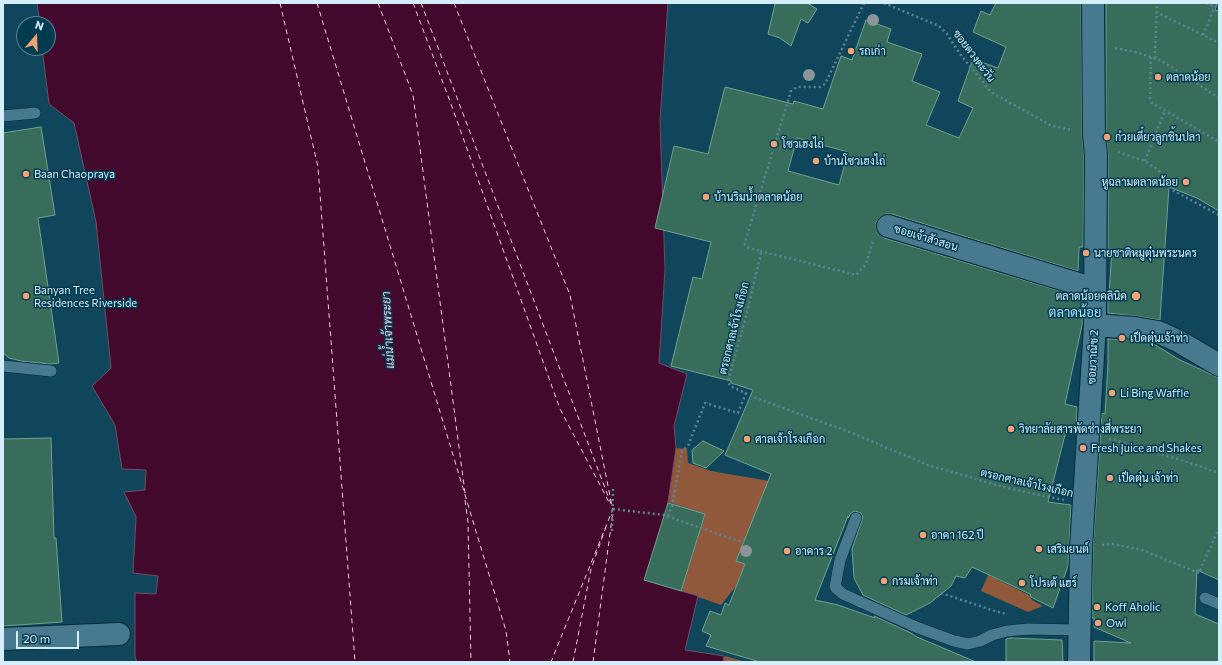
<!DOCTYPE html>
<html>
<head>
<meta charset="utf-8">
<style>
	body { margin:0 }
	#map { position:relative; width:1222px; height:665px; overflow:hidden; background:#10465b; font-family:Commissioner,sans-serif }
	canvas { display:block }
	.frame { position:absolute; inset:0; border:4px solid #d5eefb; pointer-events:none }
	.north { position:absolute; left:16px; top:16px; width:40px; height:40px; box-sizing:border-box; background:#013b50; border:1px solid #568394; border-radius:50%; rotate:19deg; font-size:11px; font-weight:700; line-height:16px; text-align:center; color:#d5eefb }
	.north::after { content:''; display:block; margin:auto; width:14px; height:18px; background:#f0a279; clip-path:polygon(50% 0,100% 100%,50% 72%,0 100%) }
	.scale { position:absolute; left:16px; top:631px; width:63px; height:18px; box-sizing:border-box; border:2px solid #d5eefb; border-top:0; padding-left:5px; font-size:12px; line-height:14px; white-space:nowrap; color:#d5eefb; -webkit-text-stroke:3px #013b50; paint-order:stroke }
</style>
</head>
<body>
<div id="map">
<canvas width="1222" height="665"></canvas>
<div class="frame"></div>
<div class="north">N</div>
<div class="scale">20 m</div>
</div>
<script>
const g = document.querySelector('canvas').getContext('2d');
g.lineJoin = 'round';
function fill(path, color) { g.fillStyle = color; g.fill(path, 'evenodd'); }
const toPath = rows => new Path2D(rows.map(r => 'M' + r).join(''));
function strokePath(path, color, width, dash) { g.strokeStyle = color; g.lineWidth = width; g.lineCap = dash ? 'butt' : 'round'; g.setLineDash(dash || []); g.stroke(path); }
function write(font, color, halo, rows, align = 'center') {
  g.font = font + ' Commissioner,Sarabun,sans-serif'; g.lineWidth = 3; g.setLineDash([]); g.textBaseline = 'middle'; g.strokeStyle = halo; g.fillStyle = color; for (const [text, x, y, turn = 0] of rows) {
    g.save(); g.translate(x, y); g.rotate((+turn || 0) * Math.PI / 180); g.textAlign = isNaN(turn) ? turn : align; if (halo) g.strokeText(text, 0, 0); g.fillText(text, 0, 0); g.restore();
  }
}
const green = toPath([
	[676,448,687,449,688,463,711,471,775,482,737,585,721,605,681,591,705,514,668,503],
	[988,575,1029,595,1032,600,1043,606,1028,612,981,591],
	[724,656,747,662,723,662]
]);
const water = toPath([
	[37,3,668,3,660,121,665,269,659,363,687,374,674,426,676,448,668,502,705,514,681,591,698,596,685,650,724,656,723,662,137,662,135,657,135,593,156,594,158,576,133,573,136,517,124,492,145,490,146,470,122,469,115,425,92,386,111,368,96,222,74,123,49,104,42,48,48,48,48,24,40,24,37,3]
]);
const ferry = toPath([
	[280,3,318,167,355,662],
	[317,3,506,631,510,662],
	[378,3,413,95,465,493],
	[413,3,451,104,560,409,610,504],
	[421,3,613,509,551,662],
	[454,3,570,295,612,506],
	[465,500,468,522,471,662],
	[573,662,591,569,606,527],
	[593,662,613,511]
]);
const building = toPath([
	[773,3,807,3,817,9,808,23,801,19,791,46,780,38,768,34,775,4,773,3],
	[996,3,1081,3,1082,135,1084,156,1083,247,1079,247,1078,271,892,214,886,214,880,217,876,222,876,228,879,234,884,238,1083,298,1082,325,1065,404,1077,407,1076,434,1066,431,1048,502,1071,505,1068,566,1053,608,1031,597,1030,594,972,567,965,578,956,576,951,586,930,603,906,615,863,595,854,578,852,549,863,517,861,513,855,511,851,513,848,518,848,516,815,600,838,605,875,618,874,616,911,633,917,637,976,662,760,662,706,646,711,635,702,631,710,611,721,615,725,603,729,605,745,564,736,561,771,474,725,455,753,390,731,383,731,381,671,366,693,277,702,279,711,242,655,228,674,146,708,154,725,87,793,104,794,101,823,109,841,56,852,60,866,20,891,29,887,42,922,54,912,81,940,92,926,125,959,138,973,108,958,101,973,59,998,68,1006,47,973,32,981,11,990,15,996,3],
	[797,138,848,152,839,185,788,171,797,138],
	[1106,3,1217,3,1215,10,1219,11,1219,211,1197,198,1169,187,1160,320,1136,316,1108,313,1108,295,1109,295,1112,249,1108,249,1108,155,1106,134,1106,3],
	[41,127,55,215,38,218,59,363,50,364,21,361,9,358,3,353,3,133,41,127],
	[1108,339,1133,340,1154,344,1178,359,1219,378,1219,580,1197,570,1195,614,1219,624,1219,662,1094,662,1094,641,1131,643,1094,627,1094,618,1092,618,1093,548,1102,413,1105,414,1108,364,1108,339],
	[51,438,54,538,56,538,62,622,3,626,3,439,51,438],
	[703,441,724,451,706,468,693,463,692,450,703,441],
	[668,503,705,514,681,591,644,580,668,503],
	[1011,638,1062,640,1063,662,1006,662,1006,639,1011,638]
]);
const path = toPath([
	[864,3,825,84,820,87,797,87,791,91,745,242,745,245,747,247,760,251,761,253,745,320,728,381,730,386,756,398,852,433,928,465,1007,488,1064,500],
	[884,3,939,26,947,34,960,54,991,92,1052,126,1073,130],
	[1206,3,1215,7],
	[1156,12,1219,43],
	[1203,35,1215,7,1219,8],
	[1115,48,1139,53,1162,61,1219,98],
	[1151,57,1150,98,1152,103,1219,142],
	[1155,58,1157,3],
	[1118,152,1145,161,1158,170,1168,180,1172,190,1219,215],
	[1145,161,1165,110],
	[760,251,856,275,866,264,873,241],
	[1109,439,1115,440,1190,463,1219,473],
	[613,509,664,515,744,543],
	[668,516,672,506,682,451,688,446,705,403,738,413,746,393],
	[612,531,613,489],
	[1102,545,1113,544,1142,550,1199,573,1219,528],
	[941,593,995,611,1006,614]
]);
const service = toPath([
	[3,116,35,113],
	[3,366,51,371],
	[856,518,840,560,835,587,843,594,916,627,954,641,968,644,980,641,992,635,1007,631,1028,629,1079,630],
	[1205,598,1219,604]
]);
const minor = toPath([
	[888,226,1095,289],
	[1095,325,1135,328,1158,332,1178,341,1219,365],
	[3,639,119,634],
	[1079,662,1081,548,1095,325,1096,155,1094,135,1093,3]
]);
const trees = [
	[873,20],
	[809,75],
	[746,551]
];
const markers = [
	[851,51,4,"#f0a279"],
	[1158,77,4,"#f0a279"],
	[1107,137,4,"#f0a279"],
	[774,144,4,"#f0a279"],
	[816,161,4,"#f0a279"],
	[26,174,4,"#f0a279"],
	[1186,182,4,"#f0a279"],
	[706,197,4,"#f0a279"],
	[1086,253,4,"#f0a279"],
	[26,296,4,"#f0a279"],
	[1136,296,5,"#f0a279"],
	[1122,338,4,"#f0a279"],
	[1112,393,4,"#f0a279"],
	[1011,429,4,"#f0a279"],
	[747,439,4,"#f0a279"],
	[1083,448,4,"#f0a279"],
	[1110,478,4,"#f0a279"],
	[923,535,4,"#f0a279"],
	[1039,549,4,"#f0a279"],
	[787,551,4,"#f0a279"],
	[884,581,4,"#f0a279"],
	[1022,583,4,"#f0a279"],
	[1097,607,4,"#f0a279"],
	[1098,623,4,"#f0a279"]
];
const poiNames = [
	["รถเก่า",859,51],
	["ตลาดน้อย",1166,77],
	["ก๋วยเตี๋ยวลูกชิ้นปลา",1115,137],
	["โซวเฮงไถ่",782,144],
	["บ้านโซวเฮงไถ่",824,161],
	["Baan Chaopraya",34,174],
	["หูฉลามตลาดน้อย",1178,182,"right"],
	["บ้านริมน้ำตลาดน้อย",714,197],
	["นายชาติหมูตุ๋นพระนคร",1094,253],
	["Banyan Tree",34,290],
	["Residences Riverside",34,303],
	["ตลาดน้อยคลินิค",1127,296,"right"],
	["เป็ดตุ๋นเจ้าท่า",1130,338],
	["Li Bing Waffle",1120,393],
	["วิทยาลัยสารพัดช่างสี่พระยา",1019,429],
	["ศาลเจ้าโรงเกือก",755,439],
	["Fresh Juice and Shakes",1091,448],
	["เป็ดตุ๋น เจ้าท่า",1118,478],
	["อาคา 162 ปี",931,535],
	["เสริมยนต์",1047,549],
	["อาคาร 2",795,551],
	["กรมเจ้าท่า",892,581],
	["โปรเต้ แฮร์",1030,583],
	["Koff Aholic",1105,607],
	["Owl",1106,623]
];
const streetNames = [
	["ซอยดวงตะวัน",974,56,53],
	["ซอยเจ้าสัวสอน",926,238,17],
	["ตรอกศาลเจ้าโรงเกือก",734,328,-76],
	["ซอยวาณิช 2",1093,357,-87],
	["ตรอกศาลเจ้าโรงเกือก",1027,483,13]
];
const waterNames = [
	["แม่น้ำเจ้าพระยา",388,330,-93]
];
const quarterNames = [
	["ตลาดน้อย",1075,313]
];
fill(green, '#90593b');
fill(water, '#42092c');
strokePath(water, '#6e4e6a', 1);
strokePath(ferry, '#f4c6dc', 1, [5, 4]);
fill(building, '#396d5b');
strokePath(building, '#6ea38f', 1);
strokePath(service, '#022b3a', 12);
strokePath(minor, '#022b3a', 24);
strokePath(path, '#5a8597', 2.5, [2, 3]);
strokePath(service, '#47798f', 11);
strokePath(minor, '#47798f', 22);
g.fillStyle = '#8b969a';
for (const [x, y] of trees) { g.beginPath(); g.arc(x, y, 6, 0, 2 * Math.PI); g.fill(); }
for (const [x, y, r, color] of markers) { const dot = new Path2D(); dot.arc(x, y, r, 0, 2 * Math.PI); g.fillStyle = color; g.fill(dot); strokePath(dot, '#013b50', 1.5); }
write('11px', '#d5eefb', '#013b50', poiNames, 'left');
write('11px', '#d5eefb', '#013b50', streetNames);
write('italic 12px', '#f4c6dc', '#013b50', waterNames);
write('13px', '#ace1fa', '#013b50', quarterNames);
</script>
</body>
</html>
